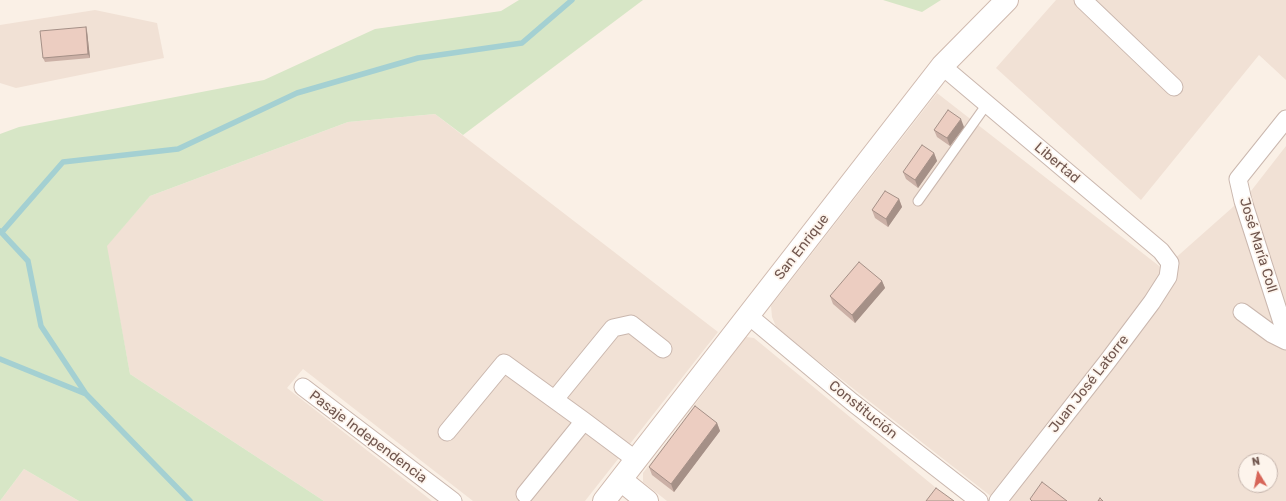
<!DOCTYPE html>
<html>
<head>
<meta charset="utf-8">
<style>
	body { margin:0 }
	#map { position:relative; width:1286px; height:501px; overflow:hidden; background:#faf0e6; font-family:Rubik,sans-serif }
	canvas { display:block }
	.north { position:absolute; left:1238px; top:453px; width:40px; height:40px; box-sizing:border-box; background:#fdf4ec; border:1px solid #c5b5ad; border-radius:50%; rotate:350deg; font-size:11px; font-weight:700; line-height:16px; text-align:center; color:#70564e }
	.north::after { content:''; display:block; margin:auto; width:14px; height:18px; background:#d76558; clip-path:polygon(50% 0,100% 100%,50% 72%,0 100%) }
</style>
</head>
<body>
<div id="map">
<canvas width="1286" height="501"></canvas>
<div class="north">N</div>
</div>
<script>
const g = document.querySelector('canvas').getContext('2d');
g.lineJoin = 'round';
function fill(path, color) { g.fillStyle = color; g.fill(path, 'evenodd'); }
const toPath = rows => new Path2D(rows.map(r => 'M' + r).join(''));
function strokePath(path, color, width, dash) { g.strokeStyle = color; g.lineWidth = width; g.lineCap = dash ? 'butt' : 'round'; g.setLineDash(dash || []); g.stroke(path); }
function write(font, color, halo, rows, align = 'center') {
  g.font = font + ' Rubik,sans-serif'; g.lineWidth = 3.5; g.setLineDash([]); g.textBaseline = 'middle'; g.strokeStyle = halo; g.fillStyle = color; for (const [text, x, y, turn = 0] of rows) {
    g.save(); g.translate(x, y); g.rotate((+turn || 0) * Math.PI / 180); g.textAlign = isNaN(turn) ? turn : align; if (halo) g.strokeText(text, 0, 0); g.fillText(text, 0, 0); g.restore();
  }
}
const residential = toPath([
	[1056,0,1286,0,1286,80,1259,55,1141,200,996,68],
	[95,10,157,23,164,58,16,88,0,83,0,25],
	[937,93,1163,269,1251,191,1286,146,1286,501,997,501,777,329,772,317,771,306],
	[1246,461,1270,461,1270,485,1246,485],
	[435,114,718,332,585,501,473,501,303,369,287,388,432,501,324,501,130,374,106,246,150,196,348,122],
	[746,337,754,338,952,501,667,501,643,482,643,473],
	[24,469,79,501,0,501]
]);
const green = toPath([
	[519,0,643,0,463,135,435,114,348,122,150,196,107,246,130,374,324,501,79,501,24,469,0,501,0,134,19,127,264,80,375,29,501,11],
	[883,0,941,0,922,12]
]);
const stream = toPath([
	[0,231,28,261,41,326,86,394,190,501],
	[2,232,63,162,178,149,297,93,418,58,522,43,572,0],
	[0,359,86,394]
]);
const lane = toPath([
	[918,201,987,104]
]);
const street = toPath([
	[1083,0,1174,87],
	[942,66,1161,251,1170,263,1168,277,1152,302,1107,362,998,501],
	[1286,119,1238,179,1243,201,1286,335],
	[1242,312,1272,334,1286,341],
	[749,316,852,402,979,501],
	[303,387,453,501],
	[555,399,613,328,631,324,663,349],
	[447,432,504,363,584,421,636,460],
	[525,494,584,421]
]);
const secondary = toPath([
	[621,480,647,501],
	[604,501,942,66,1007,0]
]);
const wall = toPath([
	[86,27,87,31,90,58,45,62,43,58],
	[964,127,950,146,937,137,934,130],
	[934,153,937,161,918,188,906,179,903,172],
	[899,199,902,207,888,227,875,218,872,210],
	[882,281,885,288,855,323,833,304,830,296],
	[717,423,720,431,674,492,652,475,649,467]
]);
const shadedWall = toPath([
	[86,27,87,31,90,58,88,54],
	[961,119,964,127,950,146,947,138],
	[934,153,937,161,918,188,915,180],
	[899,199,902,207,888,227,886,219],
	[882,281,885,288,855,323,852,315],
	[717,423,720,431,674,492,671,484]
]);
const building = toPath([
	[86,27,88,54,43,58,40,31,86,27],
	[948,110,961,119,947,138,934,130,948,110],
	[922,145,934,153,915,180,903,172,922,145],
	[885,191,899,199,886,219,872,210,885,191],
	[859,262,882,281,852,315,830,296,859,262],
	[695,406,717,423,671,484,649,467,695,406],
	[1042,482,1067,501,1032,501,1030,499,1042,482],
	[936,488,954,501,926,501,936,488],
	[1100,498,1103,501,1098,501,1100,498]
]);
const streetNames = [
	["Libertad",1057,163,40],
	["José María Coll",1258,245,73],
	["San Enrique",802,247,-52],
	["Juan José Latorre",1089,384,-52],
	["Constitución",863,410,39],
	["Pasaje Independencia",368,437,37]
];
fill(residential, '#f1e1d5');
fill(green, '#d7e6c6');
strokePath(stream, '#a4d0d2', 5.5);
strokePath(lane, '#cab7ae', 11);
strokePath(street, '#cab7ae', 19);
strokePath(secondary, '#cfb9ae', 24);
strokePath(lane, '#fff', 9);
strokePath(street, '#fff', 17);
strokePath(secondary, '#fff', 22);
fill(wall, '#cbb0a6');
fill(shadedWall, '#a59087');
fill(building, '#eccdc1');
strokePath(building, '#a59087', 1);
write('14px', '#70564e', '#fdf4ec', streetNames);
</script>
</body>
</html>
